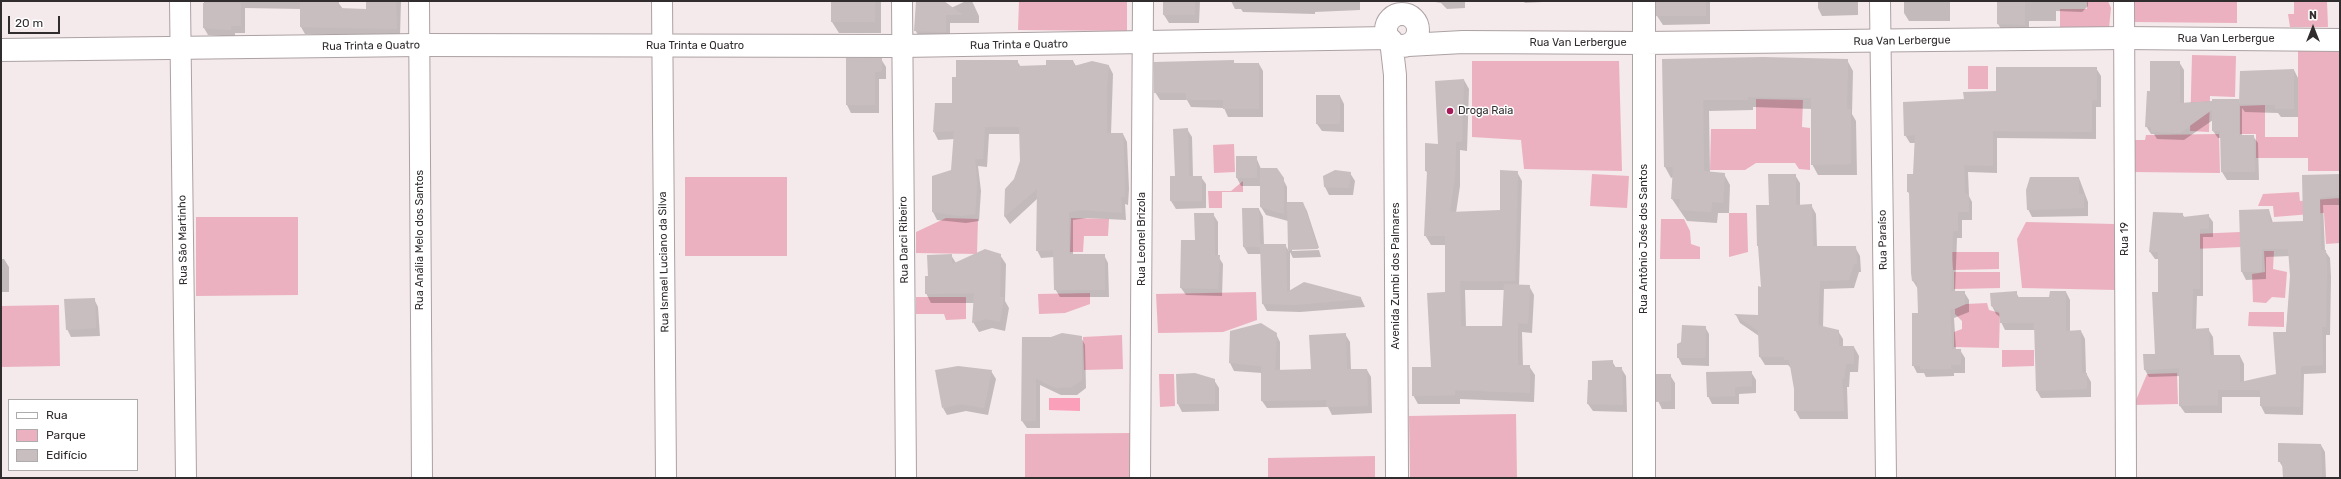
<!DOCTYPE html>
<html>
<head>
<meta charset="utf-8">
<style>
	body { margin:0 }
	#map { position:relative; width:2341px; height:479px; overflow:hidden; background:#f4e9eb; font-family:Rubik,sans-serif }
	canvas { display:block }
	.frame { position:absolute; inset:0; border:2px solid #312d2e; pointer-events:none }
	.legend { position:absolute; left:8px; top:399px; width:130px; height:72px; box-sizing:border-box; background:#fff; border:1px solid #adabab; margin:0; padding:5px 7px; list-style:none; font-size:12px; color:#312d2e }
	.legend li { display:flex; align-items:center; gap:8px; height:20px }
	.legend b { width:20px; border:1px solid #adabab }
	.north { position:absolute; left:2293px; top:8px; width:40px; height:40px; -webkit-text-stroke:3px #fff; paint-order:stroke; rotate:0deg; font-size:11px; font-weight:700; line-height:16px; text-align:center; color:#312d2e }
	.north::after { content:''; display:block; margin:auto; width:14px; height:18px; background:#312d2e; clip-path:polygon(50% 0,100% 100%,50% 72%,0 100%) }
	.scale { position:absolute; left:8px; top:16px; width:52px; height:18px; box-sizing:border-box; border:2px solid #312d2e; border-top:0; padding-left:5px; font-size:12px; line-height:14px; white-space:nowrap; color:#312d2e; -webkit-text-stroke:3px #fff; paint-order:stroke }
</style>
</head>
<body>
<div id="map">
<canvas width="2341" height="479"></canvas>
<div class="frame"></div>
<ul class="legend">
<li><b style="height:5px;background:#fff"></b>Rua</li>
<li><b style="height:11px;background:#ecb1c0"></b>Parque</li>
<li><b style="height:11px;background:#c8bec0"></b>Edifício</li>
</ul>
<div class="north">N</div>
<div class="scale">20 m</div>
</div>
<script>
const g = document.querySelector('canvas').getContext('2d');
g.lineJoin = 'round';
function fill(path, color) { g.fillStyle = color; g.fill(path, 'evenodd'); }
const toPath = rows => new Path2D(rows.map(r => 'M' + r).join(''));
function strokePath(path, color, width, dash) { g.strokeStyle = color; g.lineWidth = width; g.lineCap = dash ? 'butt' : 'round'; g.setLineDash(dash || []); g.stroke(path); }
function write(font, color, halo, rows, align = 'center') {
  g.font = font + ' Rubik,sans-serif'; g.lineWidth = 3; g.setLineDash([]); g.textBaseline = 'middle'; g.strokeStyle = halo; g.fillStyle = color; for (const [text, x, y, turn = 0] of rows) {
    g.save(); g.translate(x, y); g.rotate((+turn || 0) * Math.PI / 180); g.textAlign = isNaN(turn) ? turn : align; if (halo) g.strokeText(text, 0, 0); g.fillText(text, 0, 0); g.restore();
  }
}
const green = toPath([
	[1019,1,1127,1,1127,31,1018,30],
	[2087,1,2108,1,2111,8,2109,28,2060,30,2060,9,2087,9],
	[2134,1,2237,1,2237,23,2134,22],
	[2301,1,2327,1,2328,27,2290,27,2288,14,2294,14,2294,2],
	[2298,51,2340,51,2340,171,2308,171,2308,158,2256,158,2256,134,2240,134,2240,106,2265,105,2265,137,2298,137],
	[2192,55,2236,56,2235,97,2210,96,2209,132,2190,131],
	[1472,61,1619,61,1622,171,1524,169,1521,140,1472,137],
	[1968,66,1988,66,1988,89,1968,89],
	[1756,99,1803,100,1802,127,1810,128,1810,170,1799,169,1795,163,1756,163,1745,170,1710,170,1711,129,1756,129],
	[2219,134,2220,173,2134,172,2134,140,2145,140,2146,135],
	[1234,144,1235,172,1214,173,1213,145],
	[1592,174,1629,176,1627,208,1590,206],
	[685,177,787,177,787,256,685,256],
	[1243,181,1243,192,1222,192,1222,208,1209,208,1208,191,1231,191],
	[2299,192,2300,201,2340,198,2340,243,2326,244,2324,213,2274,217,2273,206,2258,206,2263,194],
	[1729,213,1747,213,1748,252,1729,257],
	[196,217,298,217,298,295,196,296],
	[946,218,978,219,977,254,916,253,916,232],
	[1071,218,1109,219,1108,236,1084,236,1083,252,1070,252],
	[1661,219,1684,219,1690,231,1691,244,1700,247,1700,259,1660,259],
	[2026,222,2115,224,2117,290,2022,288,2017,239],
	[2240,232,2241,247,2193,249,2194,234],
	[2264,251,2274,251,2273,269,2287,272,2285,298,2272,297,2266,303,2253,302,2252,274,2265,272],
	[1952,252,1999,252,1999,269,1953,270],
	[1954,272,2000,272,2000,288,1954,289],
	[1256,292,1257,320,1223,332,1158,333,1156,294],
	[1090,293,1090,304,1065,313,1039,314,1038,294],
	[916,297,966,297,966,319,946,320,944,314,916,314],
	[1987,303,1989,310,2000,313,1999,348,1954,347,1954,332,1962,329,1962,321,1955,314,1955,309,1966,304],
	[59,305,60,366,1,367,1,306],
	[2249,312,2284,312,2284,327,2248,326],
	[1122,335,1123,369,1084,370,1083,337],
	[2002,350,2034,350,2034,366,2002,367],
	[2177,373,2178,404,2134,405,2147,374],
	[1159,374,1174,374,1175,406,1160,407],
	[1516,414,1517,478,1410,478,1409,416],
	[1130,433,1131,478,1025,478,1025,434],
	[1375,456,1375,478,1268,478,1268,458]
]);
const water = toPath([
	[1049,398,1080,398,1080,411,1049,410]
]);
const shadow = toPath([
	[204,1,337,1,343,9,367,10,367,1,401,1,400,36,305,34,301,27,301,9,245,8,245,33,235,33,235,37,208,35,204,28],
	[832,1,881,1,881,33,839,33,832,22],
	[917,1,942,1,951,8,966,1,972,1,979,16,979,23,950,23,950,39,920,38,915,30],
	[1164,1,1200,1,1199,23,1169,23,1164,15],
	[1231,1,1360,1,1360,10,1315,12,1315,14,1243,12,1241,9,1235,9],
	[1429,1,1465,1,1465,8,1447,9,1441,3],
	[1523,1,1561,1,1525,3],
	[1657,1,1710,1,1710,24,1663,25,1657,16],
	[1818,1,1858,1,1858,15,1822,16,1818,8],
	[1904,1,1950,1,1950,21,1909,21,1904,13],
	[1998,1,2088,1,2088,6,2082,12,2056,11,2056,21,2029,21,2029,32,2003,32,1998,24],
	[847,59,881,59,886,67,886,79,879,79,879,113,851,113,847,105],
	[1663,60,1847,60,1853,71,1852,114,1856,121,1857,175,1818,175,1812,164,1812,109,1753,107,1753,110,1709,111,1710,173,1724,174,1730,185,1729,213,1718,213,1717,223,1687,221,1672,199,1674,177,1671,178,1665,167],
	[1017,61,1021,67,1047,66,1073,61,1076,66,1109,66,1113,74,1111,134,1123,134,1127,142,1129,189,1128,205,1125,204,1126,220,1087,218,1073,220,1073,255,1104,255,1108,263,1109,297,1060,297,1055,289,1054,257,1041,258,1037,250,1037,199,1010,224,1005,217,1006,190,1014,180,1021,161,1020,134,989,134,987,167,978,166,981,191,979,221,966,223,937,220,933,212,952,171,955,139,938,140,934,132,936,104,953,104],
	[1233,61,1235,64,1259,64,1263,71,1263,117,1228,117,1224,108,1191,107,1187,100,1160,100,1155,92],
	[2179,62,2184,70,2184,103,2238,100,2240,104,2294,70,2298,78,2298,117,2281,117,2278,113,2245,112,2242,108,2242,136,2253,136,2258,143,2259,180,2227,180,2222,172,2221,138,2218,138,2213,131,2213,120,2184,140,2157,139,2154,134,2151,134,2146,126,2151,92],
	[2096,68,2101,76,2101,107,2096,107,2096,139,1997,138,1997,173,1968,172,1969,196,1972,202,1972,220,1962,220,1962,238,1957,238,1955,292,1964,292,1969,300,1969,312,1954,318,1956,350,1960,350,1965,358,1965,373,1954,373,1954,376,1926,377,1924,373,1917,373,1913,365,1919,314,1918,289,1913,281,1911,196,1908,192,1914,175,1915,143,1910,143,1905,135,1965,100],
	[1464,80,1469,89,1467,151,1460,150,1460,186,1456,213,1501,211,1517,172,1522,181,1519,286,1529,286,1534,295,1532,333,1522,332,1523,366,1529,366,1535,375,1534,402,1460,399,1460,404,1418,404,1413,395,1432,368,1446,293,1446,245,1431,245,1425,235,1428,174,1426,171,1439,145],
	[1465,290,1505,290,1503,327,1466,327],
	[1340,96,1344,104,1344,132,1322,131,1317,124],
	[1187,129,1192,137,1193,177,1201,177,1206,184,1206,208,1176,209,1171,201],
	[1256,157,1261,169,1283,179,1287,187,1287,203,1303,203,1307,211,1319,248,1292,249,1292,251,1319,250,1321,257,1293,258,1290,252,1290,291,1361,298,1365,307,1300,312,1267,311,1263,304,1262,254,1248,254,1244,247,1259,209,1263,217,1264,245,1285,245,1289,251,1288,221,1266,215,1261,207,1261,186,1241,186,1237,178],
	[1350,173,1355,181,1353,195,1329,195,1325,187],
	[1795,175,1800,183,1800,206,1811,205,1816,214,1817,247,1855,247,1860,256,1861,272,1859,272,1854,288,1824,289,1823,327,1838,331,1843,339,1843,347,1854,347,1859,356,1858,372,1850,372,1849,387,1847,387,1848,419,1800,419,1795,410,1795,389,1791,368,1788,365,1765,365,1760,357,1759,336,1740,323,1736,315,1759,316,1762,289,1760,250,1758,246,1757,206,1770,206],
	[2340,175,2340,205,2323,205,2325,251,2330,258,2331,277,2330,335,2326,335,2326,373,2304,374,2303,415,2265,414,2261,406,2261,397,2222,397,2222,413,2185,413,2180,406,2180,376,2149,377,2145,370,2156,355,2159,293,2159,259,2155,259,2150,252,2182,214,2185,218,2208,215,2213,222,2213,237,2203,237,2203,296,2197,296,2196,330,2208,329,2213,337,2214,356,2240,356,2244,364,2244,382,2277,375,2286,333,2291,276,2290,256,2266,257,2266,279,2246,280,2242,272,2269,210,2273,223,2304,222,2303,176],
	[2079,178,2088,202,2088,216,2032,217,2028,209],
	[1213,214,1218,222,1218,256,1223,264,1222,296,1186,295,1181,288,1196,241],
	[951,255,956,263,1000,255,1006,264,1005,301,1009,308,1005,331,992,328,979,332,973,322,974,303,931,303,926,293,929,277],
	[1,259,4,259,9,267,9,292,1,292],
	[2016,292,2019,298,2050,298,2066,292,2070,300,2070,332,2081,331,2085,339,2086,373,2091,382,2091,397,2041,398,2037,391,2035,330,2005,330,2001,322,2000,317,1996,314,1992,306],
	[94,299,98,307,100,336,71,337,67,329],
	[1705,327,1709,334,1709,366,1682,365,1678,357],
	[1276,334,1280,342,1280,371,1312,370,1345,334,1350,342,1351,370,1367,370,1371,377,1372,413,1332,415,1328,407,1267,408,1262,401,1262,373,1234,371,1230,363],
	[1081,337,1085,345,1086,388,1077,395,1061,395,1040,385,1040,428,1027,428,1022,421,1023,338],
	[1612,361,1616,368,1621,368,1626,376,1627,412,1593,411,1588,404],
	[991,371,996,379,988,415,966,411,947,415,943,408],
	[1751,372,1756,380,1756,393,1739,394,1739,404,1712,404,1708,396],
	[1670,375,1675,383,1675,409,1662,409,1658,401],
	[1214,380,1219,388,1219,411,1182,412,1178,404],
	[2321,445,2325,452,2326,478,2284,478,2284,469,2279,461]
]);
const building = toPath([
	[300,1,339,1,339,8,366,9,366,1,396,1,397,29,300,27],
	[831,1,875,1,875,22,831,22],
	[916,1,944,1,963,15,946,15,946,32,914,31],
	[1163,1,1195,1,1195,15,1163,15],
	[1656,1,1706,1,1706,16,1656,16],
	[1997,1,2025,1,2025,25,1997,24],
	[203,3,241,3,241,26,231,26,231,30,203,28],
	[1763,57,1848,59,1847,109,1851,109,1851,164,1811,165,1811,98,1748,97,1748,100,1703,100,1704,171,1725,173,1723,203,1712,202,1711,212,1679,210,1680,199,1671,199,1673,167,1664,167,1662,59],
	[846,58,882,58,882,71,875,72,875,105,846,105],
	[956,60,1018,60,1018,66,1046,65,1046,60,1073,60,1074,66,1092,61,1109,65,1107,86,1107,133,1123,133,1125,180,1125,197,1121,197,1122,213,1083,210,1069,212,1069,254,1105,254,1105,290,1054,290,1053,250,1036,251,1037,189,1004,217,1005,189,1014,179,1020,161,1019,127,985,127,983,159,975,159,977,183,975,214,961,216,932,212,932,176,951,170,954,131,933,132,935,103,952,103,952,77,956,77],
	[1234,60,1234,63,1259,63,1259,109,1223,109,1223,100,1186,100,1186,93,1154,93,1154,62],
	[2150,61,2180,61,2180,103,2212,101,2212,99,2239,99,2239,135,2254,135,2255,172,2221,172,2220,131,2212,131,2212,110,2180,133,2151,132,2151,127,2145,127,2147,91,2150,91],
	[1996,67,2097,67,2097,100,2092,100,2092,132,1993,131,1993,166,1964,165,1965,194,1969,194,1969,212,1958,212,1958,231,1953,231,1951,291,1965,291,1965,304,1950,310,1952,349,1961,349,1961,365,1951,365,1951,369,1920,369,1920,366,1912,366,1912,313,1918,313,1917,282,1912,281,1911,273,1909,192,1907,192,1907,174,1913,174,1915,135,1904,136,1903,102,1964,99,1963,92,1996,91],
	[2294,69,2294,109,2275,109,2275,105,2239,104,2240,71],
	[1464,79,1462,142,1456,142,1455,176,1450,212,1500,210,1500,170,1518,171,1515,281,1460,281,1461,326,1502,326,1504,284,1530,285,1528,324,1518,323,1518,365,1530,365,1530,393,1455,390,1455,395,1412,396,1412,367,1431,367,1427,293,1445,292,1445,236,1424,236,1427,171,1425,171,1425,143,1438,144,1435,81],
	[1316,95,1340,95,1340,124,1316,124],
	[1188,128,1189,176,1202,176,1202,201,1170,201,1170,176,1175,176,1173,129],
	[1236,156,1257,156,1257,178,1236,178],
	[1260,168,1277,168,1284,178,1284,214,1260,207],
	[1335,170,1351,172,1349,188,1324,187,1323,176],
	[1768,174,1796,174,1796,205,1812,204,1813,246,1856,246,1857,264,1854,264,1849,280,1820,281,1818,325,1839,330,1839,346,1854,346,1854,364,1846,364,1844,379,1842,379,1844,411,1794,411,1794,389,1789,360,1784,360,1784,357,1759,357,1758,331,1734,314,1758,315,1758,286,1761,287,1758,246,1757,246,1756,205,1769,205],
	[2340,174,2340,195,2320,198,2321,250,2326,250,2327,269,2326,327,2322,327,2323,365,2301,366,2300,407,2260,406,2260,390,2218,390,2218,405,2179,406,2179,368,2144,370,2143,354,2155,354,2152,292,2158,292,2158,252,2149,252,2153,212,2183,213,2183,217,2209,214,2209,229,2200,229,2200,289,2193,289,2192,329,2209,328,2210,355,2240,355,2240,382,2276,374,2273,332,2286,332,2290,276,2288,249,2262,249,2262,272,2241,272,2239,210,2269,209,2270,222,2303,221,2302,175],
	[2030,177,2079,177,2079,194,2084,194,2084,208,2027,210,2026,190],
	[1287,202,1303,202,1318,249,1288,250],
	[1242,208,1259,208,1260,247,1243,247],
	[1194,213,1214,213,1215,255,1220,255,1218,289,1180,288,1181,240,1195,240],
	[1260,244,1286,244,1287,292,1304,282,1361,297,1361,299,1295,305,1262,304],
	[985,249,1001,254,1000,297,1004,297,1000,322,986,319,972,323,974,293,925,294,925,276,928,276,927,255,952,254,952,264],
	[2017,291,2017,297,2049,297,2050,291,2066,291,2066,331,2081,330,2082,373,2087,373,2087,389,2036,391,2034,323,2000,323,1999,311,1991,306,1990,293],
	[95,298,96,328,66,330,64,299],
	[1261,323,1277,333,1275,370,1311,369,1309,335,1346,333,1347,369,1367,369,1368,406,1326,407,1326,400,1261,401,1261,366,1229,363,1230,331],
	[1682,325,1706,326,1705,358,1677,358,1677,344,1681,342],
	[1062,333,1082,336,1082,380,1072,387,1055,388,1036,378,1036,421,1021,421,1022,337,1051,337],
	[1613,360,1613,367,1622,367,1623,405,1587,404,1588,380,1592,380,1592,361],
	[958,366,992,370,984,408,961,404,942,408,935,370],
	[1752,371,1752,386,1735,387,1735,396,1707,397,1706,372],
	[1195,373,1215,379,1215,404,1177,404,1176,374],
	[1656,374,1671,374,1671,401,1656,402],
	[2278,443,2321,444,2322,478,2283,478,2282,462,2278,462]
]);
const street = toPath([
	[180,1,186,478],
	[419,1,422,478],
	[662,1,666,478],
	[902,1,906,478],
	[1880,1,1886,478],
	[2124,1,2126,478],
	[1140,478,1143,1]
]);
const secondary = toPath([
	[1644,1,1644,478],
	'1386 30a16 16 0 1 1 32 0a16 16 0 1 1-32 0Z',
	[1391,40,1395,75,1397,478],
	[1408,45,1463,42,1644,43,2124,38,2340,40],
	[1,50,419,45,902,46,1389,38]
]);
const markers = [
	[1450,111,4,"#a81958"]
];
const streetNames = [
	["Rua Van Lerbergue",2226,39],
	["Rua Van Lerbergue",1902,41,-1],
	["Rua Van Lerbergue",1578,43],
	["Rua Trinta e Quatro",1019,45,-1],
	["Rua Trinta e Quatro",371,46,-1],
	["Rua Trinta e Quatro",695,46],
	["Rua Leonel Brizola",1142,239,-90],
	["Rua Antônio Jośe dos Santos",1644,239,-90],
	["Rua 19",2125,239,-90],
	["Rua São Martinho",183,240,-91],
	["Rua Anália Melo dos Santos",420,240,-90],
	["Rua Darci Ribeiro",904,240,-91],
	["Rua Paraíso",1883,240,-91],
	["Rua Ismael Luciano da Silva",664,262,-91],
	["Avenida Zumbi dos Palmares",1396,276,-90]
];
const poiNames = [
	["Droga Raia",1458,111]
];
fill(green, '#ecb1c0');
fill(water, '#faa0ba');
fill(shadow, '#0003');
fill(building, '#c8bec0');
strokePath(street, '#aca1a3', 22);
strokePath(secondary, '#aca1a3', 24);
strokePath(street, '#fff', 20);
strokePath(secondary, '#fff', 22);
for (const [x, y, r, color] of markers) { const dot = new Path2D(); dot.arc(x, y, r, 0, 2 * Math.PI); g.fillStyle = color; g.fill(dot); strokePath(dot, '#fff', 1.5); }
write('11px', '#312d2e', '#fff', streetNames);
write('11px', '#312d2e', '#fff', poiNames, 'left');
</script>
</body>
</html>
